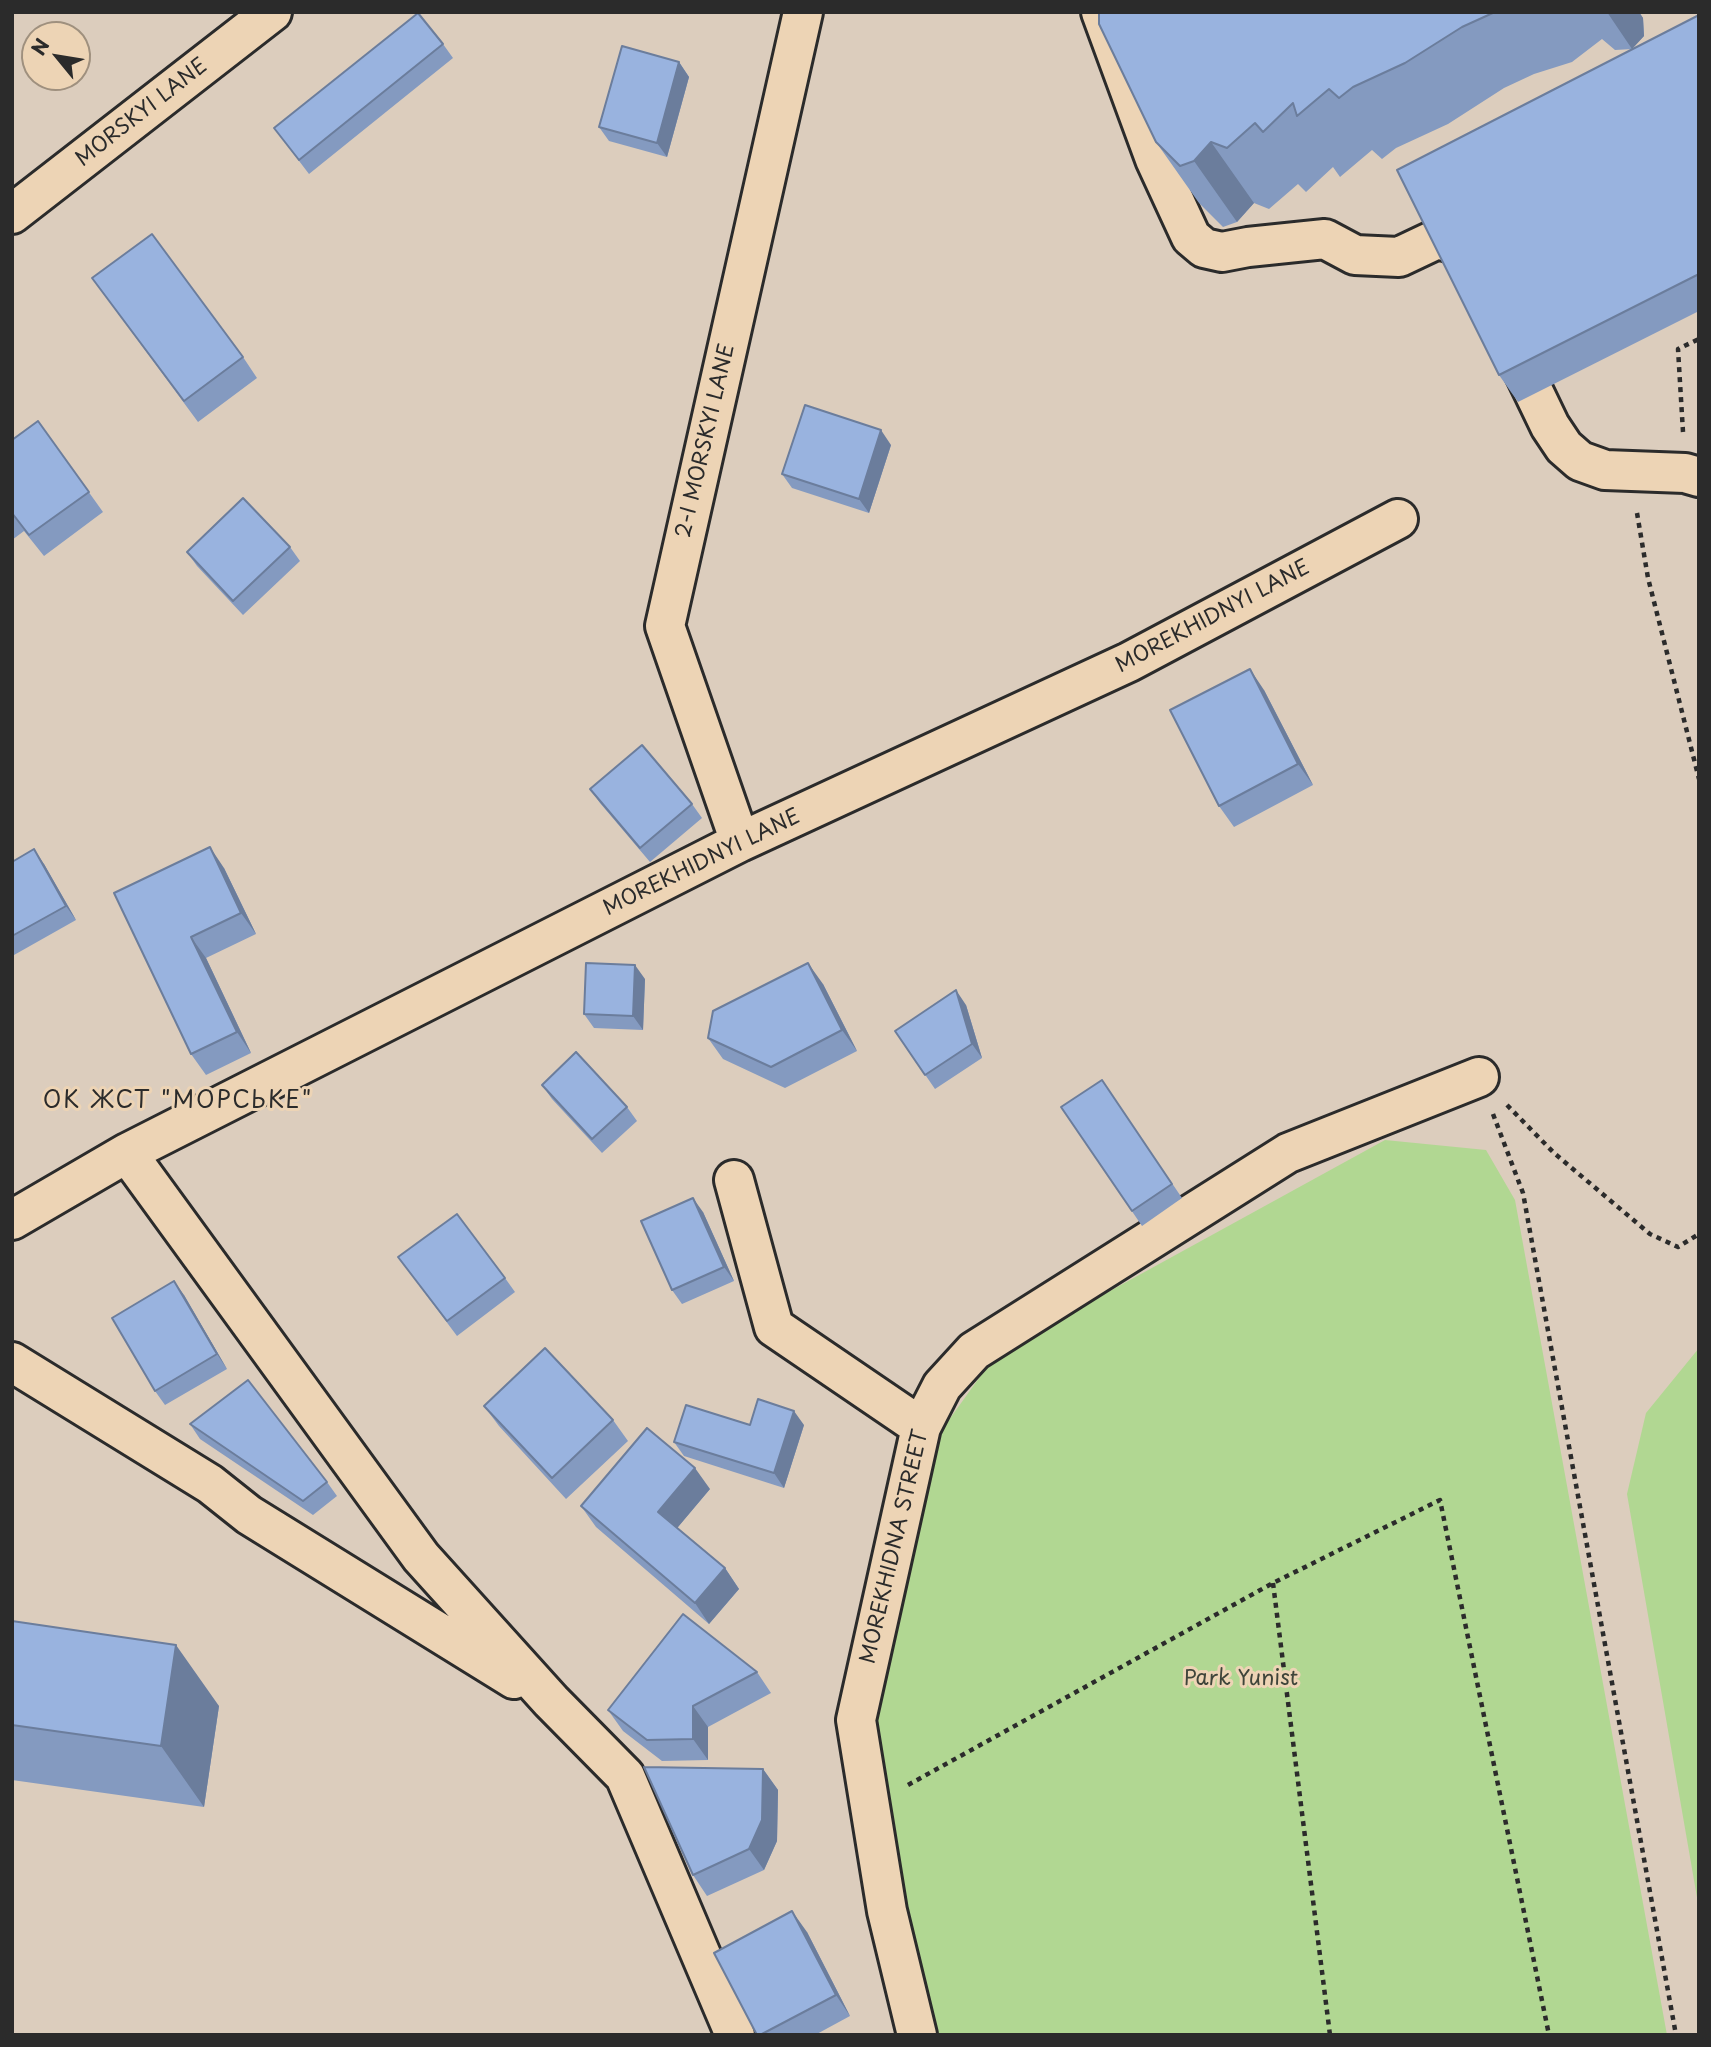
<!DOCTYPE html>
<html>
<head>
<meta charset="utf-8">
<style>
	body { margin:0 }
	#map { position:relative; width:1711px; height:2047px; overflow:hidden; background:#dccdbd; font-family:"Playpen Sans",sans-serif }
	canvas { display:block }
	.frame { position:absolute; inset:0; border:14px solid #2b2b2b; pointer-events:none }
	.north { position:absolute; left:21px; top:21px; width:70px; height:70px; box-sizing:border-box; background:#edd4b5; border:2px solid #9f907e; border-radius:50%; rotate:300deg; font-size:19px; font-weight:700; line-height:28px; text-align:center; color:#2b2b2b }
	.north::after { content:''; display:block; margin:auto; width:24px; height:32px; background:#2b2b2b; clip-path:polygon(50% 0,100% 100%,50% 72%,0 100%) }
</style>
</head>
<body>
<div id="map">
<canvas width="1711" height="2047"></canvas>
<div class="frame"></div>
<div class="north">N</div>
</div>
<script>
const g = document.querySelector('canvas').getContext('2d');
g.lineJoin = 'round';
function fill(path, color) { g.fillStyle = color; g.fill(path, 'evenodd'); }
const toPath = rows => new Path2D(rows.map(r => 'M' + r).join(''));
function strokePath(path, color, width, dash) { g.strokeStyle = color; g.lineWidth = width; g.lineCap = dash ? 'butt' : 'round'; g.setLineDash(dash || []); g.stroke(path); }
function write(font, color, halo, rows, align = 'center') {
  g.font = font + ' "Playpen Sans",sans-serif'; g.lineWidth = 6; g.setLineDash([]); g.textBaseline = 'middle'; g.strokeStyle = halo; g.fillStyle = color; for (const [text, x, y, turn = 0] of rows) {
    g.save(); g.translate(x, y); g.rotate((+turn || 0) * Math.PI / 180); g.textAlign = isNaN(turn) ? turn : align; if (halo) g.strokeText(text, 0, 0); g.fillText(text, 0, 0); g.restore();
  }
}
const green = toPath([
	[1385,1140,1486,1150,1515,1200,1667,2035,934,2035,890,1830,869,1720,928,1449,997,1353],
	[1699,1348,1699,1909,1627,1494,1646,1413]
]);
const path = toPath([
	[1683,432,1678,349,1699,339],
	[1637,513,1648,578,1699,779],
	[1507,1105,1554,1153,1650,1234,1678,1247,1699,1234],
	[1493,1114,1523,1193,1676,2035],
	[1273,1583,1330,2035],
	[908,1785,1273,1583,1440,1500,1549,2035]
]);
const minor = toPath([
	[1101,12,1155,159,1191,237,1204,248,1222,252,1248,247,1325,239,1355,255,1399,257,1437,239,1460,245,1470,265],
	[12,214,272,12],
	[1512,347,1550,426,1564,447,1580,461,1605,470,1685,473,1699,477],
	[740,842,665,626,803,12],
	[127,1153,421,1557,551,1701,625,1776,735,2035],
	[734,1180,774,1327,921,1427],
	[12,1220,127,1153,740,842,1129,662,1398,519],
	[12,1362,210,1484,249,1515,514,1679],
	[917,2035,887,1911,856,1720,921,1427,942,1386,974,1351,1288,1153,1479,1077]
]);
const wall = toPath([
	[1099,12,1639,12,1643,18,1644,36,1632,49,1615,50,1602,39,1572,62,1534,74,1504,88,1448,124,1396,148,1382,159,1372,150,1340,177,1333,167,1306,192,1298,184,1269,209,1254,203,1237,222,1223,227,1199,203,1156,142],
	[1699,15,1699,311,1518,402,1499,375],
	[443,44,453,58,309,174,274,128],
	[679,62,689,77,667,157,609,141,599,127],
	[92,278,243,357,257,378,198,422],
	[38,421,103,512,44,556,24,531,12,540,12,440],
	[891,445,869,513,792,488,782,474],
	[290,547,300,561,243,615,197,566,187,552],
	[1264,690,1313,785,1234,827,1219,806],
	[590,789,692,804,702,818,650,862,600,803],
	[12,862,44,864,76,920,14,955,12,952],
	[224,868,256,934,206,958,251,1053,206,1075,191,1054,114,893],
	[645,979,643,1030,594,1028,584,1014],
	[823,984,857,1051,785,1088,723,1059,708,1038],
	[966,1005,982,1058,935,1089,895,1031],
	[1102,1080,1182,1198,1142,1226,1061,1107],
	[542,1085,627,1107,637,1121,602,1153,552,1099],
	[703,1212,734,1281,682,1304,672,1290],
	[398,1257,505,1278,515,1292,457,1336],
	[184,1295,227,1369,165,1405,155,1391],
	[484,1406,613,1420,628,1441,566,1499,499,1426],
	[190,1424,327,1482,337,1496,313,1515,200,1439],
	[750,1425,804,1425,784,1488,684,1456,674,1442],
	[710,1489,677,1528,725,1568,739,1589,709,1624,596,1527,581,1506],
	[12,1621,219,1706,204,1807,12,1780],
	[757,1672,771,1693,708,1727,708,1760,662,1761,623,1731,608,1710],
	[763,1769,778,1790,777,1841,764,1870,707,1896,693,1875],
	[807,1932,850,2016,815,2035,757,2035]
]);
const shadedWall = toPath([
	[1607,12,1639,12,1643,18,1644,36,1632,49],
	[679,62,689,77,667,157,657,143],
	[1211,142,1254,203,1237,222,1194,161],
	[881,430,891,445,869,513,859,499],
	[1250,669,1264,690,1313,785,1298,764],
	[210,847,224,868,256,934,241,913],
	[34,849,44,864,76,920,66,906],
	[191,937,206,958,251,1053,237,1032],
	[808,963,823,984,857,1051,842,1030],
	[635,965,645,979,643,1030,633,1016],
	[956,990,966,1005,982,1058,972,1044],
	[693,1198,703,1212,734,1281,724,1267],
	[174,1281,184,1295,227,1369,217,1354],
	[794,1411,804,1425,784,1488,774,1473],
	[695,1468,710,1489,673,1533,658,1512],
	[725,1568,739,1589,709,1624,695,1603],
	[176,1645,219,1706,204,1807,161,1746],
	[693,1706,708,1727,708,1760,693,1739],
	[763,1769,778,1790,777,1841,764,1870,749,1849],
	[792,1911,807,1932,850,2016,836,1995]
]);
const building = toPath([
	[1099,12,1495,12,1462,27,1405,63,1353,87,1339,98,1329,89,1297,116,1293,103,1263,132,1255,123,1227,148,1211,142,1194,161,1180,166,1156,142,1099,24,1099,12],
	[418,13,443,44,299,160,274,128,418,13],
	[1699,15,1699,274,1499,375,1397,170,1699,15],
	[622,46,679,62,657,143,599,127,622,46],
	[152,234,243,357,184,401,92,278,152,234],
	[805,405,881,430,859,499,782,474,805,405],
	[38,421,89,492,29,535,12,513,12,440,38,421],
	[243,498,290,547,233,601,187,552,243,498],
	[1250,669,1298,764,1219,806,1170,710,1250,669],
	[642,745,692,804,640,848,590,789,642,745],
	[210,847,241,913,191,937,237,1032,191,1054,114,893,210,847],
	[34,849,66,906,12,936,12,862,34,849],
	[586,963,635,965,633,1016,584,1014,586,963],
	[808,963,842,1030,771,1067,708,1038,713,1011,808,963],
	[956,990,972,1044,925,1075,895,1031,956,990],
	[576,1052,627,1107,592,1139,542,1085,576,1052],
	[1102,1080,1172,1184,1132,1211,1061,1107,1102,1080],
	[693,1198,724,1267,672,1290,641,1221,693,1198],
	[457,1214,505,1278,447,1321,398,1257,457,1214],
	[174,1281,217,1354,155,1391,112,1318,174,1281],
	[545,1348,613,1420,552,1478,484,1406,545,1348],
	[248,1380,327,1482,303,1501,190,1424,248,1380],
	[758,1399,794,1411,774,1473,674,1442,686,1405,750,1425,758,1399],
	[647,1428,695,1468,658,1512,725,1568,695,1603,581,1506,647,1428],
	[683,1614,757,1672,693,1706,693,1739,647,1740,608,1710,683,1614],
	[12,1621,176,1645,161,1746,12,1725,12,1621],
	[644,1767,763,1769,762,1820,749,1849,693,1875,644,1767],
	[792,1911,836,1995,760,2035,757,2035,714,1953,792,1911]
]);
const streetNames = [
	["MORSKYI LANE",142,113,-38],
	["2-I MORSKYI LANE",706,441,-77],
	["MOREKHIDNYI LANE",1213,617,-28],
	["MOREKHIDNYI LANE",702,863,-26],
	["MOREKHIDNA STREET",895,1547,-77]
];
const parkNames = [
	["Park Yunist",1241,1679]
];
const neighbourhoodNames = [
	["ОК ЖСТ \"МОРСЬКЕ\"",178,1102]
];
fill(green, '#b1d792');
strokePath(minor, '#2b2b2b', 44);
strokePath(path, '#2b2b2b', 4.5, [5, 5]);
strokePath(minor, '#edd4b5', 38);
fill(wall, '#849ac0');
fill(shadedWall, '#6b7d9c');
fill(building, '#99b3df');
strokePath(building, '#6b7d9c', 2);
write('21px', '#2b2b2b', '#edd4b5', streetNames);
write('21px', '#3f453a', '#edd4b5', parkNames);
g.letterSpacing = '2px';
write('23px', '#2b2b2b', '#edd4b5', neighbourhoodNames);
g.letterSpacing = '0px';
</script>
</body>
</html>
